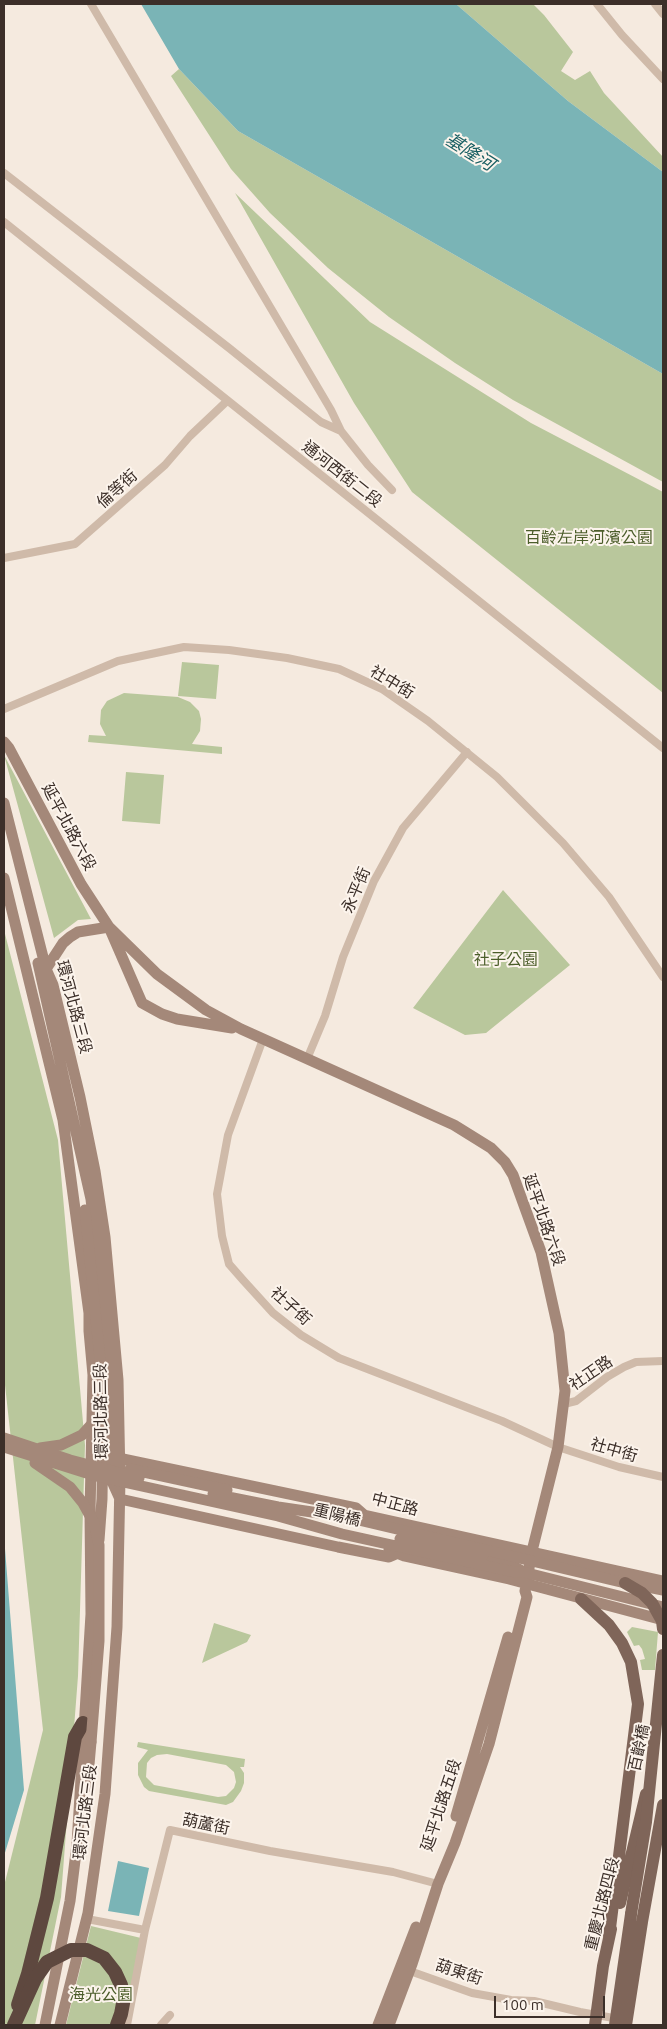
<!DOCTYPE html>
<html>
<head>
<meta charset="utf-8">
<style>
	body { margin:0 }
	#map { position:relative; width:667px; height:2029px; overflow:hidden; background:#f5eadf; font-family:Ubuntu,sans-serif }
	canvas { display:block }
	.frame { position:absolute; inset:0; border:5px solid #3c2f29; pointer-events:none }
	.scale { position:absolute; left:494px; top:1996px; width:111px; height:22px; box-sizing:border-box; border:2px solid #3c2f29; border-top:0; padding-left:6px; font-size:15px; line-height:18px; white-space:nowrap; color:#3c2f29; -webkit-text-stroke:4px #fcf4ec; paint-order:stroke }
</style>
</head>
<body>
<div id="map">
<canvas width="667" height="2029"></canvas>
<div class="frame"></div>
<div class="scale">100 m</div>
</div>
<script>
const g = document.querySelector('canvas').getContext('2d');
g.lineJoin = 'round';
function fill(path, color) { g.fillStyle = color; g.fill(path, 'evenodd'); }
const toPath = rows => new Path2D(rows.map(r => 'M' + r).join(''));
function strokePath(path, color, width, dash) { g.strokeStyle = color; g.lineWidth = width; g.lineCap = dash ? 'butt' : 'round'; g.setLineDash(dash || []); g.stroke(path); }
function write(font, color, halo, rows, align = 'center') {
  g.font = font + ' Ubuntu,"Noto Sans TC",sans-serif'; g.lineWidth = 4; g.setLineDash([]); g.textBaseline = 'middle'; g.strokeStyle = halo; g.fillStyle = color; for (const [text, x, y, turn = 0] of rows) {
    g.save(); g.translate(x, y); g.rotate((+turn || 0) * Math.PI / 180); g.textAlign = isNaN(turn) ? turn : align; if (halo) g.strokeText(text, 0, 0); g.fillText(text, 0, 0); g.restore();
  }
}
const green = toPath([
	[456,4,533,4,544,15,573,52,561,71,575,80,590,71,604,93,663,157,663,172,568,101],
	[179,69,238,131,663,374,663,482,513,400,455,363,389,317,328,268,270,213,231,169,171,76],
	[235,193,370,322,531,423,663,492,663,693,412,492,354,403],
	[182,662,219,665,216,699,178,696],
	[124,693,178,697,190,702,199,711,201,719,200,731,192,744,222,747,222,754,88,742,89,735,106,736,100,724,101,710,107,701],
	[4,755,91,919,78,920,54,938],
	[126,772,164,775,160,824,122,821],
	[503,890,570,965,486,1033,465,1035,413,1008],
	[4,930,58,1140,85,1445,78,1676,61,1897,35,2025,4,2025,4,1886,43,1730,4,1376],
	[214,1623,251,1635,247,1642,202,1663],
	[632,1627,658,1632,655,1670,642,1670,640,1660,645,1659,642,1649,639,1645,634,1646,627,1632],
	[138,1742,245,1759,244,1767,240,1767,244,1773,244,1783,241,1791,233,1802,226,1805,149,1791,144,1787,138,1775,138,1763,148,1750,137,1747],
	[167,1754,226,1765,234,1772,236,1782,234,1788,226,1796,218,1797,154,1785,146,1777,147,1763,151,1758,157,1755],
	[91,1926,141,1938,123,2025,66,2025]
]);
const water = toPath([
	[141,4,456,4,568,101,663,172,663,374,238,131,179,69],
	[4,1536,24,1790,4,1856],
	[118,1861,149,1868,139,1916,108,1911]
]);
const street = toPath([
	[91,4,331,410,341,431],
	[597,4,622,35,663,79],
	[655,4,663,14],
	[4,173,229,348,321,422,341,431,368,465,392,490],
	[4,222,663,748],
	[4,558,75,544,165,465,190,436,227,401],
	[4,709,118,661,184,647,229,650,287,658,339,669,382,689,428,721,497,777,563,843,609,897,663,977],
	[263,1039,228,1135,217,1194,222,1236,229,1264,243,1280,273,1313,301,1335,339,1358,502,1421,558,1447,619,1467,663,1477],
	[307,1059,325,1016,343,957,374,881,403,828,467,752],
	[564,1404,576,1401,607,1377,624,1367,636,1362,663,1361],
	[87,1919,145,1930],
	[407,1970,472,1993,511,2000,534,2001,580,2012,619,2019],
	[127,2025,145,1930,170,1830,270,1851,393,1872,438,1884],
	[161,2025,170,2015]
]);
const secondary = toPath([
	[4,742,9,748,81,884,109,927,142,1003,162,1014,177,1019,232,1028],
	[4,803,46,969,53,985,80,1097,95,1171,105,1237,118,1380,120,1479,117,1627,105,1794,88,1913,60,2025],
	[4,878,63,1120,89,1313,89,1331,93,1375,90,1512,91,1614,77,1844,70,1901,45,2025],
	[109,927,157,974,206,1010,241,1029,454,1125,491,1148,505,1162,513,1175,541,1252,559,1333,565,1391,558,1447,532,1551,525,1591,527,1597,489,1744,455,1843,438,1884,412,1964,389,2025],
	[38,963,91,1199,110,1362,110,1477,120,1499,338,1547,389,1557,396,1554],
	[46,969,63,943,70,937,78,932,109,927],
	[118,1458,356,1508,364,1515,663,1581],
	[99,1540,102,1499,103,1426],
	[389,1550,404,1556,509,1579,663,1620],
	[482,1557,515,1567,522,1571],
	[628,1583,663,1590],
	[87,1787,91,1742],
	[456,1816,508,1637],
	[378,2025,416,1927]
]);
const primary = toPath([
	[581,1599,609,1625,622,1643,631,1662,638,1704,609,1936],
	[620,1903,646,1794],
	[595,2025,603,1966,611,1929],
	[615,2025,631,1914],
	[626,2025,642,1922,663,1805]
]);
const highway = toPath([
	[18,2005,28,1974,47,1898,75,1737,83,1723]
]);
const secondaryBridge = toPath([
	[4,1438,70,1460,139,1478],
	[4,1447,96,1476,278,1516,342,1534,514,1572,523,1572,663,1607],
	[40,1448,61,1445,82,1435,92,1424,101,1405,102,1379,85,1210],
	[35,1463,70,1487,83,1503,94,1523,99,1545,99,1641,91,1742],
	[130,1469,227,1490],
	[213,1494,278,1507,346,1517,625,1583],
	[400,1539,482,1557]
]);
const primaryBridge = toPath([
	[625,1583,642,1593,652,1603,662,1621,663,1629],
	[631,1914,646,1822,663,1655]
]);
const highwayBridge = toPath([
	[14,2025,35,1979,47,1962,71,1950,87,1950,104,1958,115,1972,121,1985,124,1998,121,2014,117,2025]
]);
const streetNames = [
	["通河西街二段",342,474,38],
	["倫等街",117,489,-42],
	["社中街",392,682,31],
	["延平北路六段",69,827,62],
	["永平街",356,890,-67],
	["環河北路三段",74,1007,75],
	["延平北路六段",544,1220,71],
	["社子街",291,1306,42],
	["社正路",591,1373,-34],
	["環河北路三段",101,1411,-91],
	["社中街",614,1450,16],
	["中正路",395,1504,15],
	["重陽橋",337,1515,14],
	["百齡橋",639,1748,-78],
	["延平北路五段",441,1805,-72],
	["環河北路三段",85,1812,-83],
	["葫蘆街",206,1824,12],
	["重慶北路四段",602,1904,-76],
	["葫東街",459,1972,18]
];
const parkNames = [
	["百齡左岸河濱公園",589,538],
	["社子公園",506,960],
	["海光公園",101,1995]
];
const waterNames = [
	["基隆河",470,152,32]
];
fill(green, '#b9c79c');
fill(water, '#7ab4b6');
strokePath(street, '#cfbaa9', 8);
strokePath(secondary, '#a48879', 11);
strokePath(primary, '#7f6559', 12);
strokePath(highway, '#5e483f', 14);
strokePath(secondaryBridge, '#a48879', 11);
strokePath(primaryBridge, '#7f6559', 12);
strokePath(highwayBridge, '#5e483f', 14);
write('16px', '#3c2f29', '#fcf4ec', streetNames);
write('16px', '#4b5d2a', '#fcf4ec', parkNames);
write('italic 18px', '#195f63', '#fcf4ec', waterNames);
</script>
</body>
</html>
